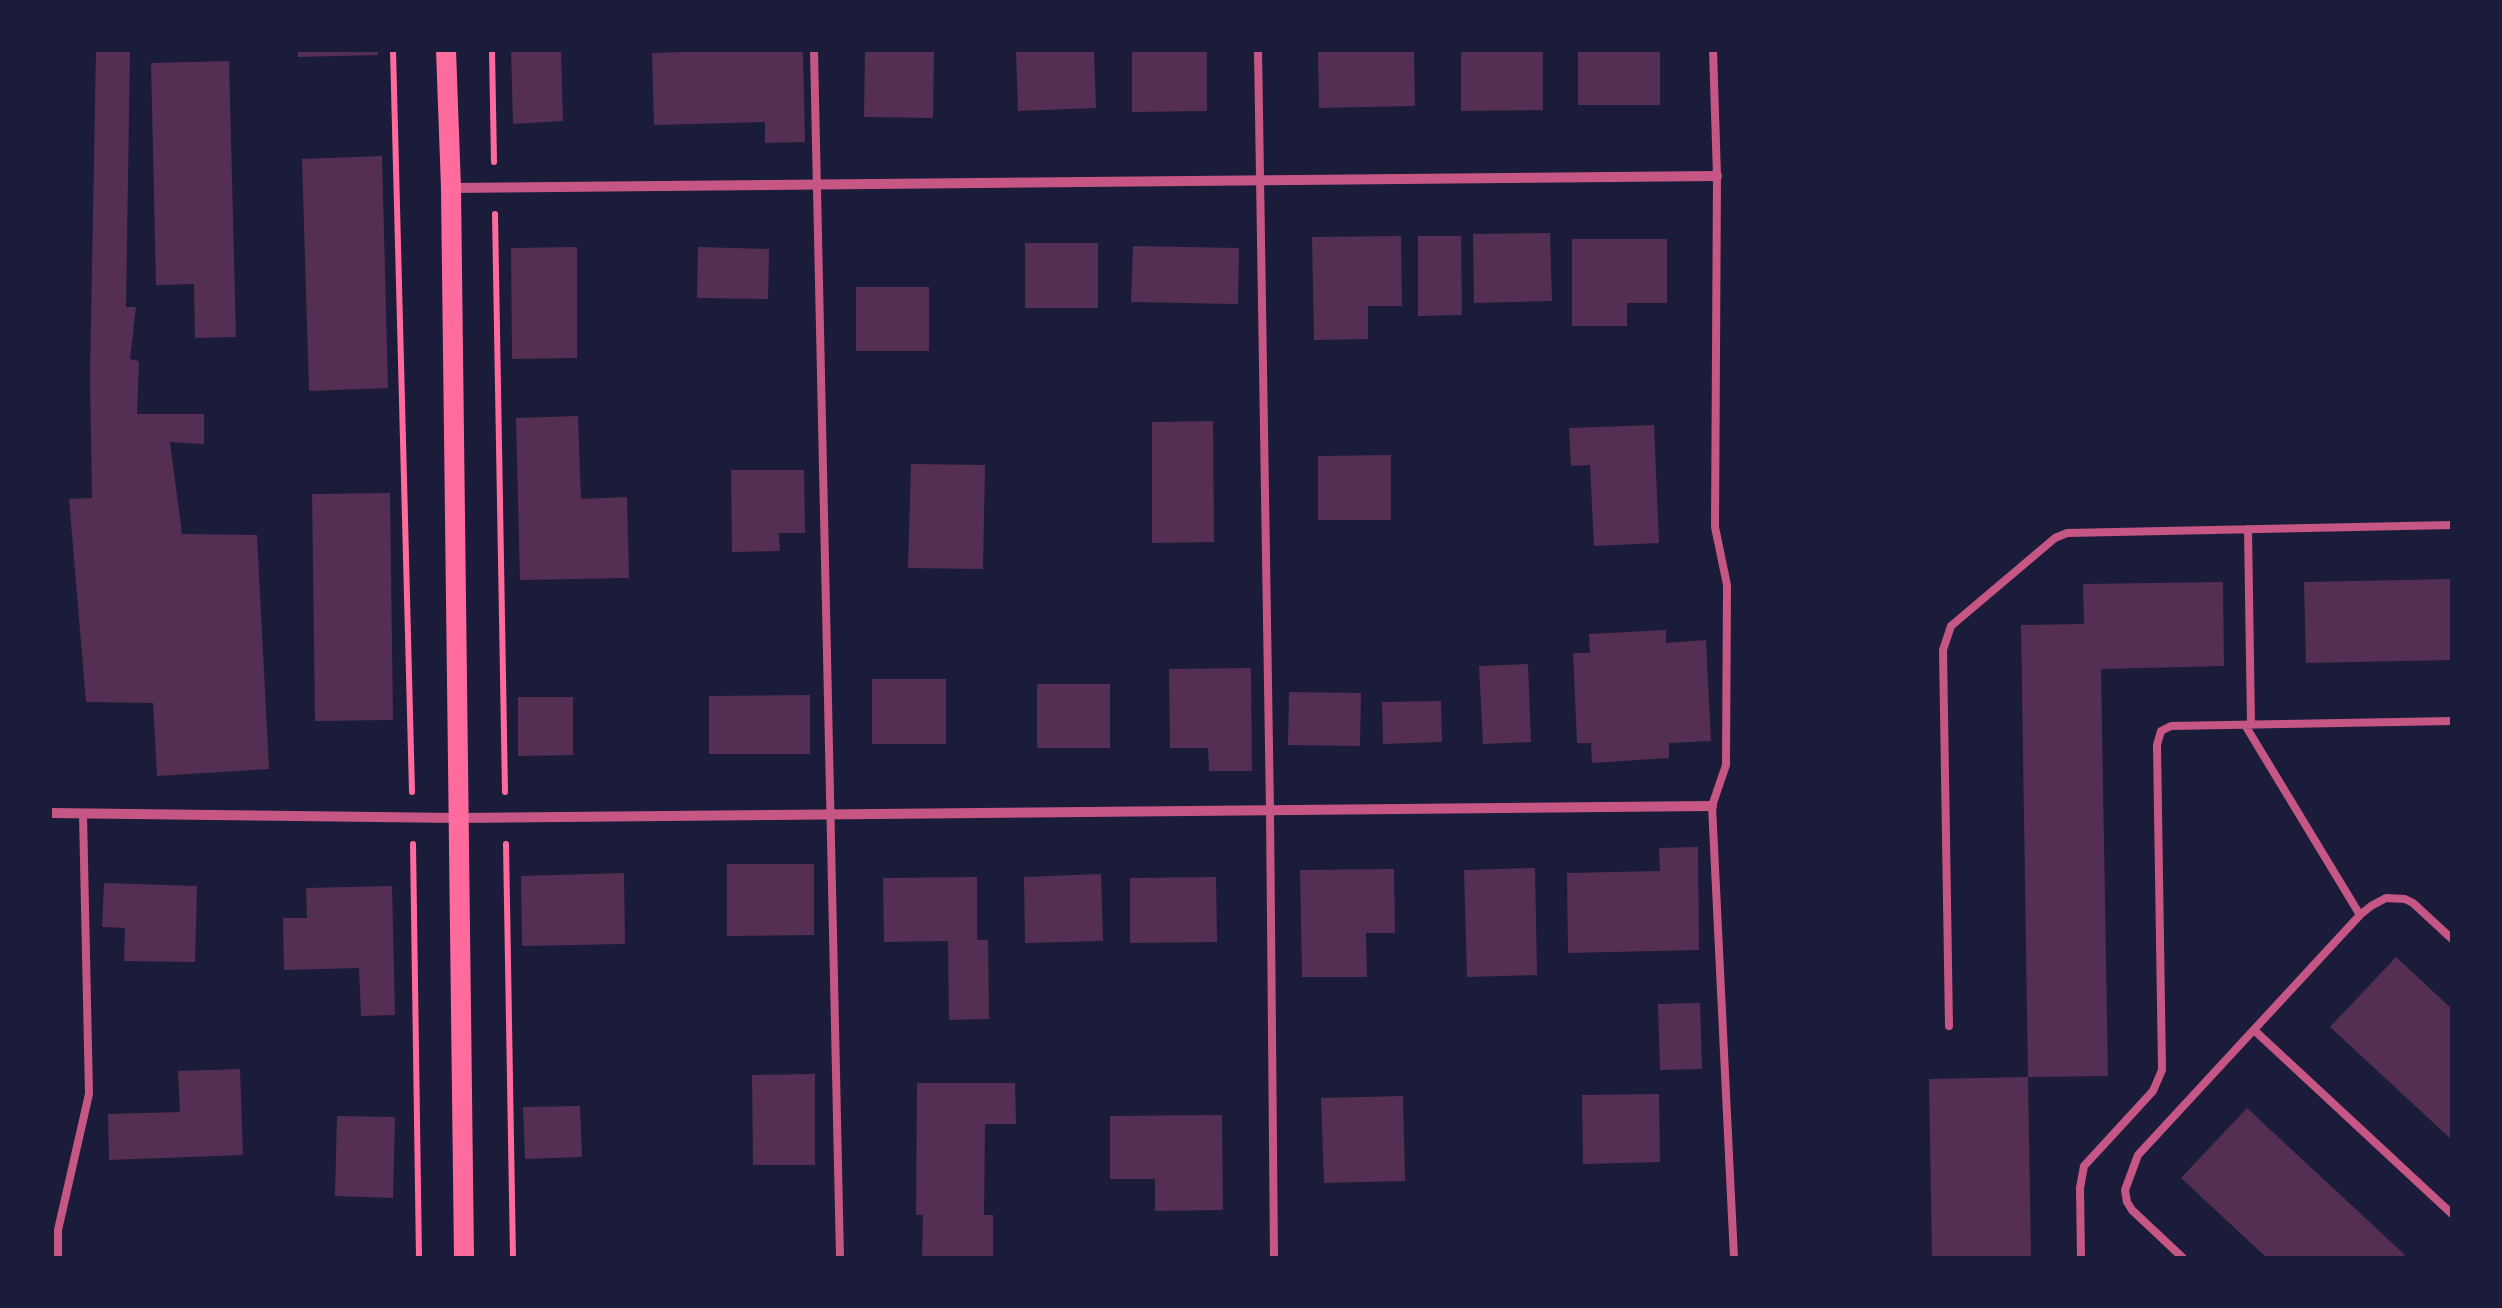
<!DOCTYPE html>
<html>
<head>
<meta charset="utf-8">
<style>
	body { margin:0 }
	#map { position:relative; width:2502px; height:1308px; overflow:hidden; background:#1b1b3a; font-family:"Nunito Sans",sans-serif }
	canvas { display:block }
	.frame { position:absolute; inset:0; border:52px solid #1b1b3a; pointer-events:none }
</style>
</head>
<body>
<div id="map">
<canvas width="2502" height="1308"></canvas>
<div class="frame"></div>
</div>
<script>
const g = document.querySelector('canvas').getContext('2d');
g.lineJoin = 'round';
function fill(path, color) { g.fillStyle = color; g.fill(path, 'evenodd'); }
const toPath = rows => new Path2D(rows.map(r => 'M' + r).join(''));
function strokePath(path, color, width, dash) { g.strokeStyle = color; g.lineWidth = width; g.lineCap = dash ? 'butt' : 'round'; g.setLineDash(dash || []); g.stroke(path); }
const building = toPath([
	[96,50,130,50,126,307,136,307,130,359,139,361,137,414,204,414,204,444,170,442,182,534,257,535,269,769,157,776,153,703,86,702,69,499,92,498,90,375],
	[298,50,378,50,378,55,298,57],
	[511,50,561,50,563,121,513,124],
	[744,50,803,50,805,142,765,143,765,122,654,125,652,53],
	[865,50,934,50,933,118,864,117],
	[1016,50,1094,50,1096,108,1018,111],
	[1132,50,1207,50,1207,111,1132,112],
	[1318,50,1414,50,1415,106,1319,108],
	[1461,50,1543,50,1543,110,1461,111],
	[1578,50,1660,50,1660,105,1578,105],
	[229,61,236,337,195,338,194,284,156,285,151,63],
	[382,156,388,388,309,391,302,159],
	[1550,233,1552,301,1474,303,1473,234],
	[1401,236,1402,306,1368,306,1368,339,1314,340,1312,237],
	[1418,236,1461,236,1462,315,1418,316],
	[1572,239,1667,239,1667,303,1627,303,1627,326,1572,326],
	[1025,243,1098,243,1098,308,1025,308],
	[1133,246,1239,248,1238,304,1131,302],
	[577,247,577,358,512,359,511,248],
	[698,247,769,249,768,299,697,298],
	[856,287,929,287,929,351,856,351],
	[578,416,581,499,627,497,629,578,520,580,516,418],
	[1213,421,1214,542,1152,543,1152,422],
	[1654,425,1659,543,1594,546,1590,465,1571,466,1569,428],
	[1391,455,1391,520,1318,520,1318,456],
	[911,464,985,465,983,569,908,568],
	[731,470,804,470,805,533,779,533,780,551,732,552],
	[390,493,393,720,315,721,312,494],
	[2452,579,2452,660,2306,663,2304,582],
	[2223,582,2224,666,2101,669,2108,1076,2028,1077,2031,1258,1932,1258,1929,1079,2028,1077,2021,625,2084,624,2083,584],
	[1666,630,1666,643,1706,640,1711,741,1669,743,1669,758,1592,763,1591,743,1577,743,1573,653,1590,653,1589,634],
	[1528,664,1531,742,1483,744,1479,666],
	[1251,668,1252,771,1209,771,1208,748,1170,748,1169,669],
	[872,679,946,679,946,744,872,744],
	[1037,684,1110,684,1110,748,1037,748],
	[1289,692,1361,693,1360,746,1288,745],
	[810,695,810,754,709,754,709,696],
	[518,697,573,697,573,755,518,756],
	[1441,701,1442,742,1383,744,1382,702],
	[1698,847,1699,950,1568,953,1567,873,1660,871,1659,848],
	[727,864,814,864,814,935,727,936],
	[1535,868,1537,975,1467,977,1464,870],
	[1394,869,1395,933,1366,933,1367,977,1302,977,1300,870],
	[624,873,625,944,522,946,521,876],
	[1101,874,1103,941,1025,943,1024,877],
	[977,877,977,940,988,940,989,1019,949,1020,948,941,884,942,883,878],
	[1216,877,1217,942,1130,943,1130,878],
	[104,883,197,886,195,962,124,961,125,928,102,927],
	[392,886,395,1015,361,1016,359,968,284,970,283,918,307,918,306,888],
	[2396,957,2452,1009,2452,1140,2330,1027],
	[1700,1003,1702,1069,1660,1070,1658,1004],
	[240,1069,243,1155,109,1160,108,1114,180,1112,178,1071],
	[815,1074,815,1165,753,1165,752,1075],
	[917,1083,1015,1083,1016,1124,985,1124,984,1215,993,1215,993,1258,922,1258,923,1215,916,1215],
	[1659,1094,1660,1162,1583,1164,1582,1095],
	[1403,1096,1405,1181,1324,1183,1321,1098],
	[580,1106,582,1157,525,1159,523,1107],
	[2247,1108,2405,1255,2403,1258,2267,1258,2181,1178],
	[1222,1115,1223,1210,1155,1211,1155,1179,1110,1179,1110,1116],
	[337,1116,395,1117,393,1198,335,1196]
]);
const path = toPath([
	[393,50,412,792],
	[492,50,494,162],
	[495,214,505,792],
	[413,844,419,1258],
	[506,844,513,1258]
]);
const service = toPath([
	[814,50,840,1258],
	[1258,50,1270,810,1274,1258],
	[1713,50,1717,176,1715,527,1727,585,1726,765,1712,806,1734,1258],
	[2248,529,2251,725],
	[2245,725,2360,915],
	[1949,1026,1943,650,1951,626,2055,538,2067,533,2452,525],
	[2254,1030,2452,1214],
	[58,1258,58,1230,89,1094,83,814],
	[2081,1258,2080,1188,2084,1166,2153,1091,2162,1070,2157,745,2161,731,2171,726,2452,721],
	[2183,1258,2132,1210,2127,1202,2125,1190,2138,1155,2360,915,2371,906,2386,898,2405,899,2413,903,2452,939]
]);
const minor = toPath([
	[451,188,1717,176],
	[50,813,457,818,1712,806]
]);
const secondary = toPath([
	[446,50,451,188,464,1258]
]);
fill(building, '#542f53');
strokePath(path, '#ff6b9d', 6);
strokePath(service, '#c65784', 8);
strokePath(minor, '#c65784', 10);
strokePath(secondary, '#ff6b9d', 20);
</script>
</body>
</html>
